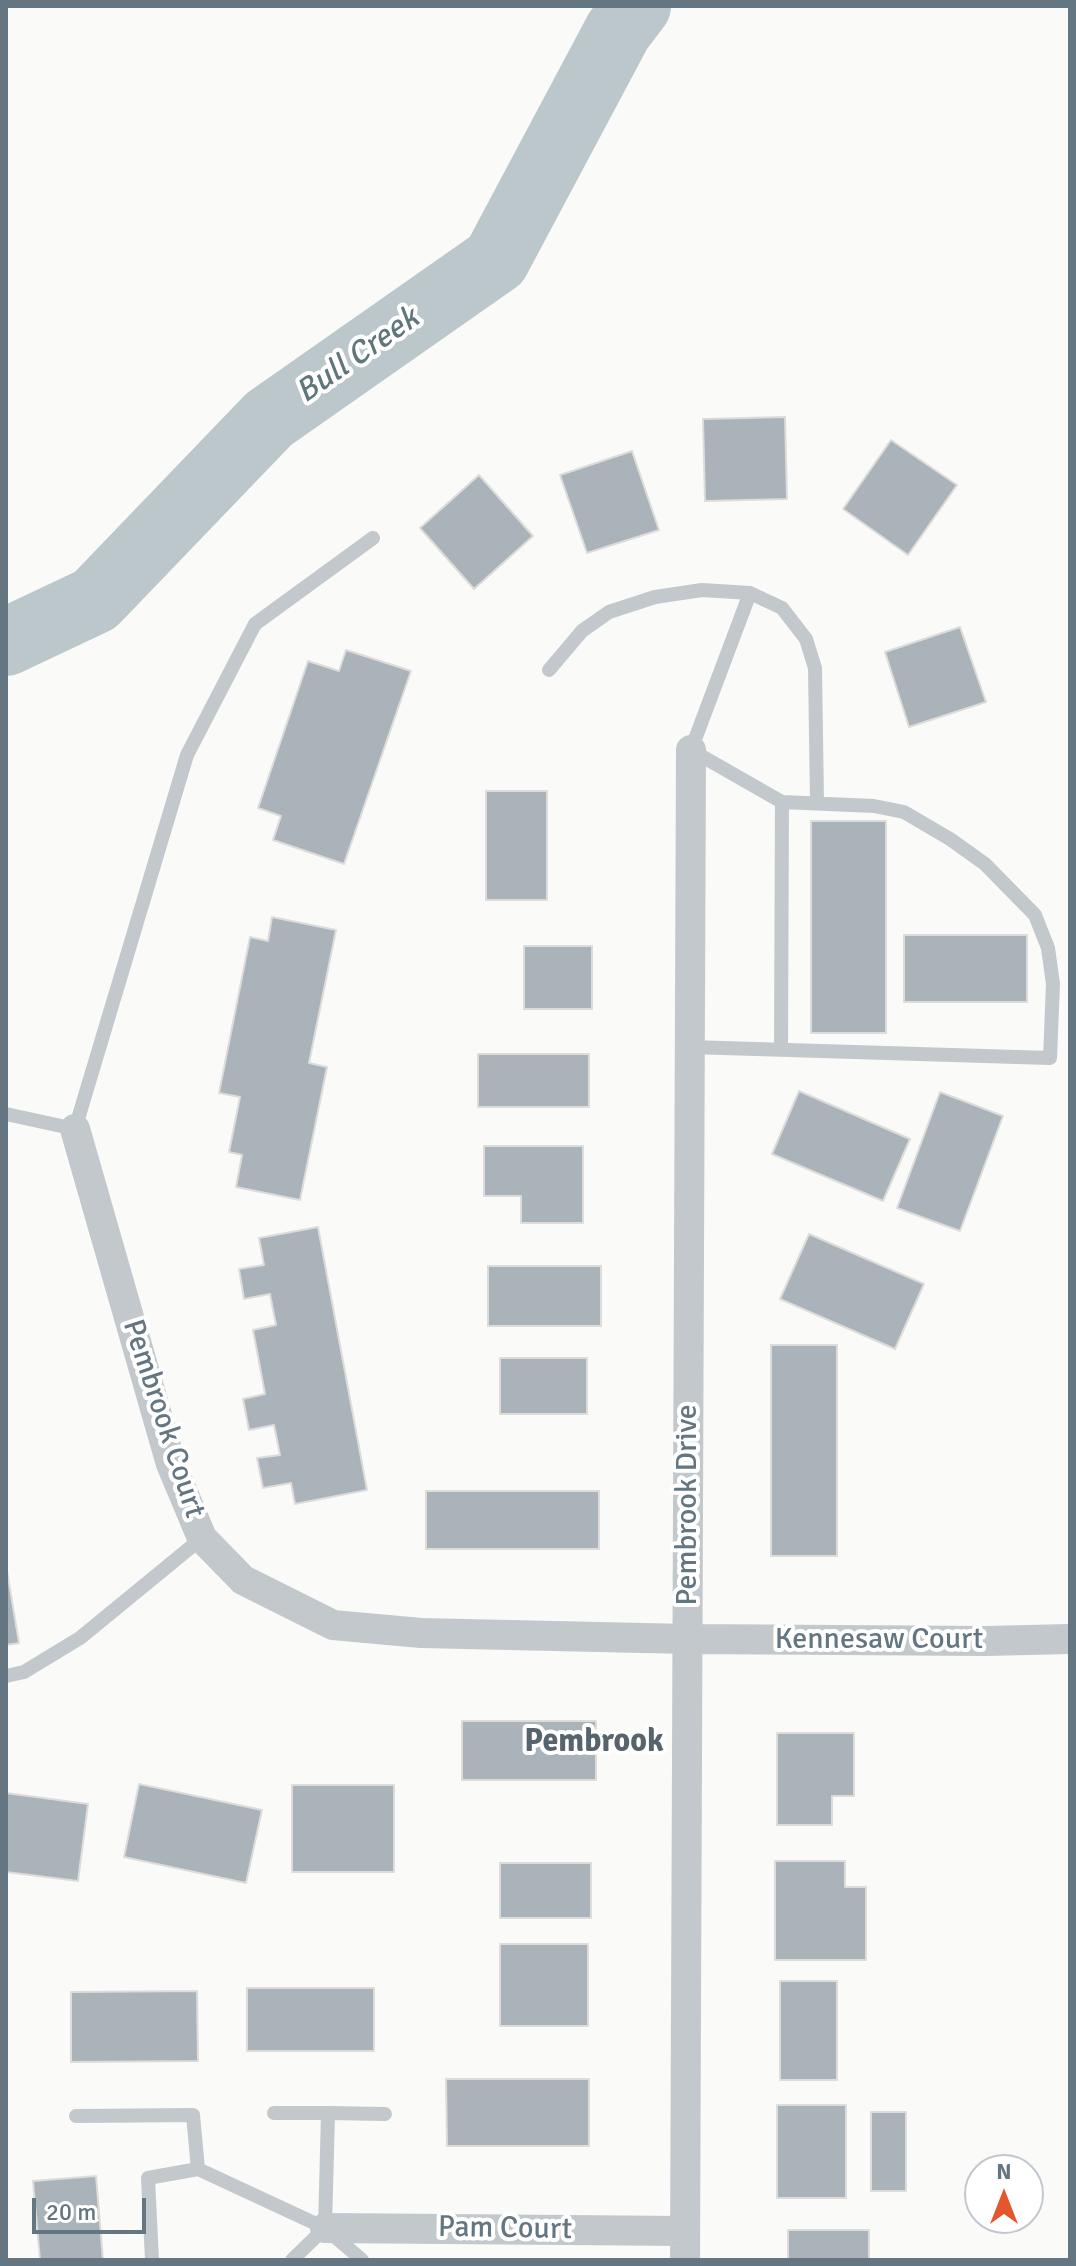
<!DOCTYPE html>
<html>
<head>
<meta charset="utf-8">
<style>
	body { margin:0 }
	#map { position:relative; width:1076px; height:2266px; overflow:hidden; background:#fafaf8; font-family:Signika,sans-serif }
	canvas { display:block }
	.frame { position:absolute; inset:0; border:8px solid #657683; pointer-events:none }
	.north { position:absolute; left:964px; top:2154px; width:80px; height:80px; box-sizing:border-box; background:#fff; border:2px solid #c1c8cd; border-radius:50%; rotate:0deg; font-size:22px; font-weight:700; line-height:32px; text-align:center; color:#657683 }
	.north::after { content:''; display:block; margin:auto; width:28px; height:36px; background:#e4572e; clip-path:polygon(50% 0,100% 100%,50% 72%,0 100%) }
	.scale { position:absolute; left:32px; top:2198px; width:114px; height:36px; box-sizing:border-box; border:4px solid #657683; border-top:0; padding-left:10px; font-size:24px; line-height:28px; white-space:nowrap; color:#657683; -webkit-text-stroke:6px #fff; paint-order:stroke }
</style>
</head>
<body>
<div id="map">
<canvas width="1076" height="2266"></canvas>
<div class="frame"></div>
<div class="north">N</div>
<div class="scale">20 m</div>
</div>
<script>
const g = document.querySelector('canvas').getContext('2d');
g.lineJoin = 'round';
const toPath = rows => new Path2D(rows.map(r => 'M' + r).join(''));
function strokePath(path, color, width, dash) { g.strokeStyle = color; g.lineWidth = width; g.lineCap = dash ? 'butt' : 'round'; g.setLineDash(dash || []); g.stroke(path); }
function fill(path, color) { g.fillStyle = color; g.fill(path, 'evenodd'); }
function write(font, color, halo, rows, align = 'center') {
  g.font = font + ' Signika,sans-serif'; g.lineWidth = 8; g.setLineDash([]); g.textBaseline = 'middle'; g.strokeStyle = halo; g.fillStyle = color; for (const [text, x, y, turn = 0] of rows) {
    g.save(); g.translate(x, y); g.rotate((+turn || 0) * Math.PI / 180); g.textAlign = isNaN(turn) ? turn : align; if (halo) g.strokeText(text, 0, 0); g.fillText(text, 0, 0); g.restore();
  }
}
const river = toPath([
	[6,642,95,600,269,419,496,260,618,31,637,6]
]);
const building = toPath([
	[785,417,787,499,705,501,703,419,785,417],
	[891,440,957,485,908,555,843,509,891,440],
	[632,451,659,530,587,553,560,475,632,451],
	[479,475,533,536,474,589,420,528,479,475],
	[960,627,986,702,909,727,885,652,960,627],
	[346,650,411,671,344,864,273,840,281,816,258,808,308,661,339,671,346,650],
	[486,791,547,791,547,900,486,900,486,791],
	[811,821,886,821,886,1033,811,1033,811,821],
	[272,917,336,930,309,1063,327,1067,300,1200,236,1187,242,1155,229,1152,240,1097,219,1093,250,937,268,941,272,917],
	[904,935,1027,935,1027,1002,904,1002,904,935],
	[524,946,592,946,592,1009,524,1009,524,946],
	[478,1054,589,1054,589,1107,478,1107,478,1054],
	[799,1091,910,1139,883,1201,772,1154,799,1091],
	[940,1092,1003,1116,960,1231,897,1208,940,1092],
	[484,1146,583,1146,583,1223,521,1223,521,1196,484,1196,484,1146],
	[318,1227,367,1490,295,1504,291,1483,263,1488,257,1458,280,1455,274,1425,249,1430,243,1399,265,1394,253,1330,276,1325,270,1294,244,1299,239,1269,264,1265,259,1238,318,1227],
	[809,1234,924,1284,895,1349,780,1299,809,1234],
	[488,1266,601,1266,601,1326,488,1326,488,1266],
	[771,1345,837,1345,837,1556,771,1556,771,1345],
	[500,1358,587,1358,587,1414,500,1414,500,1358],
	[426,1491,599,1491,599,1549,426,1549,426,1491],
	[6,1565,19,1643,6,1645,6,1565],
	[462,1721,596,1721,596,1780,462,1780,462,1721],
	[777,1733,854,1733,854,1796,832,1796,832,1825,777,1825,777,1733],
	[139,1784,262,1810,246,1883,124,1857,139,1784],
	[292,1785,394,1785,394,1872,292,1872,292,1785],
	[6,1793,88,1804,78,1881,6,1872,6,1793],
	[775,1861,845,1861,845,1887,866,1887,866,1960,775,1960,775,1861],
	[500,1863,591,1863,591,1918,500,1918,500,1863],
	[500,1944,588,1944,588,2026,500,2026,500,1944],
	[780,1981,837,1981,837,2080,780,2080,780,1981],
	[247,1988,374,1988,374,2051,247,2051,247,1988],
	[197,1991,198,2061,71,2062,71,1992,197,1991],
	[446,2079,589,2079,589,2146,447,2146,446,2079],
	[777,2105,846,2105,846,2198,777,2198,777,2105],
	[871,2112,906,2112,906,2191,871,2191,871,2112],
	[96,2176,103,2260,40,2260,33,2181,96,2176],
	[788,2230,869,2230,869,2260,788,2260,788,2230]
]);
const service = toPath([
	[750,593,691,750,782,802],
	[549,670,582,631,609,612,655,597,702,590,750,593,782,608,806,639,815,668,817,803],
	[690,1047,1050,1058,1053,984,1048,948,1035,915,985,864,950,839,904,812,874,806,782,802,781,1049],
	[6,1114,75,1129,187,755,255,624,373,538],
	[6,1676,24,1672,80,1638,202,1538],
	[274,2113,328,2113],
	[76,2116,193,2115,198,2169],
	[152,2260,148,2178,198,2169,325,2228,362,2260],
	[292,2260,325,2228,328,2113,385,2114]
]);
const minor = toPath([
	[75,1129,171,1464,202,1538,243,1580,333,1625,421,1633,688,1639,986,1641,1070,1639],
	[325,2228,685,2231],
	[685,2260,691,750]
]);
const streetNames = [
	["Pembrook Court",163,1419,72],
	["Pembrook Drive",688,1505,-90],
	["Kennesaw Court",879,1640],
	["Pam Court",505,2229,1]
];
const waterNames = [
	["Bull Creek",358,356,-35]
];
const neighbourhoodNames = [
	["Pembrook",594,1743]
];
strokePath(river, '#bbc7cb', 68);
fill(building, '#aab3b9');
strokePath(building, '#dcdcda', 2);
strokePath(service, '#c3c8cc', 14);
strokePath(minor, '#c3c8cc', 30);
write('30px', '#657683', '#fff', streetNames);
write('italic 32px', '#60757c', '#fff', waterNames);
write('bold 32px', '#57646e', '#fff', neighbourhoodNames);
</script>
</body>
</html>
